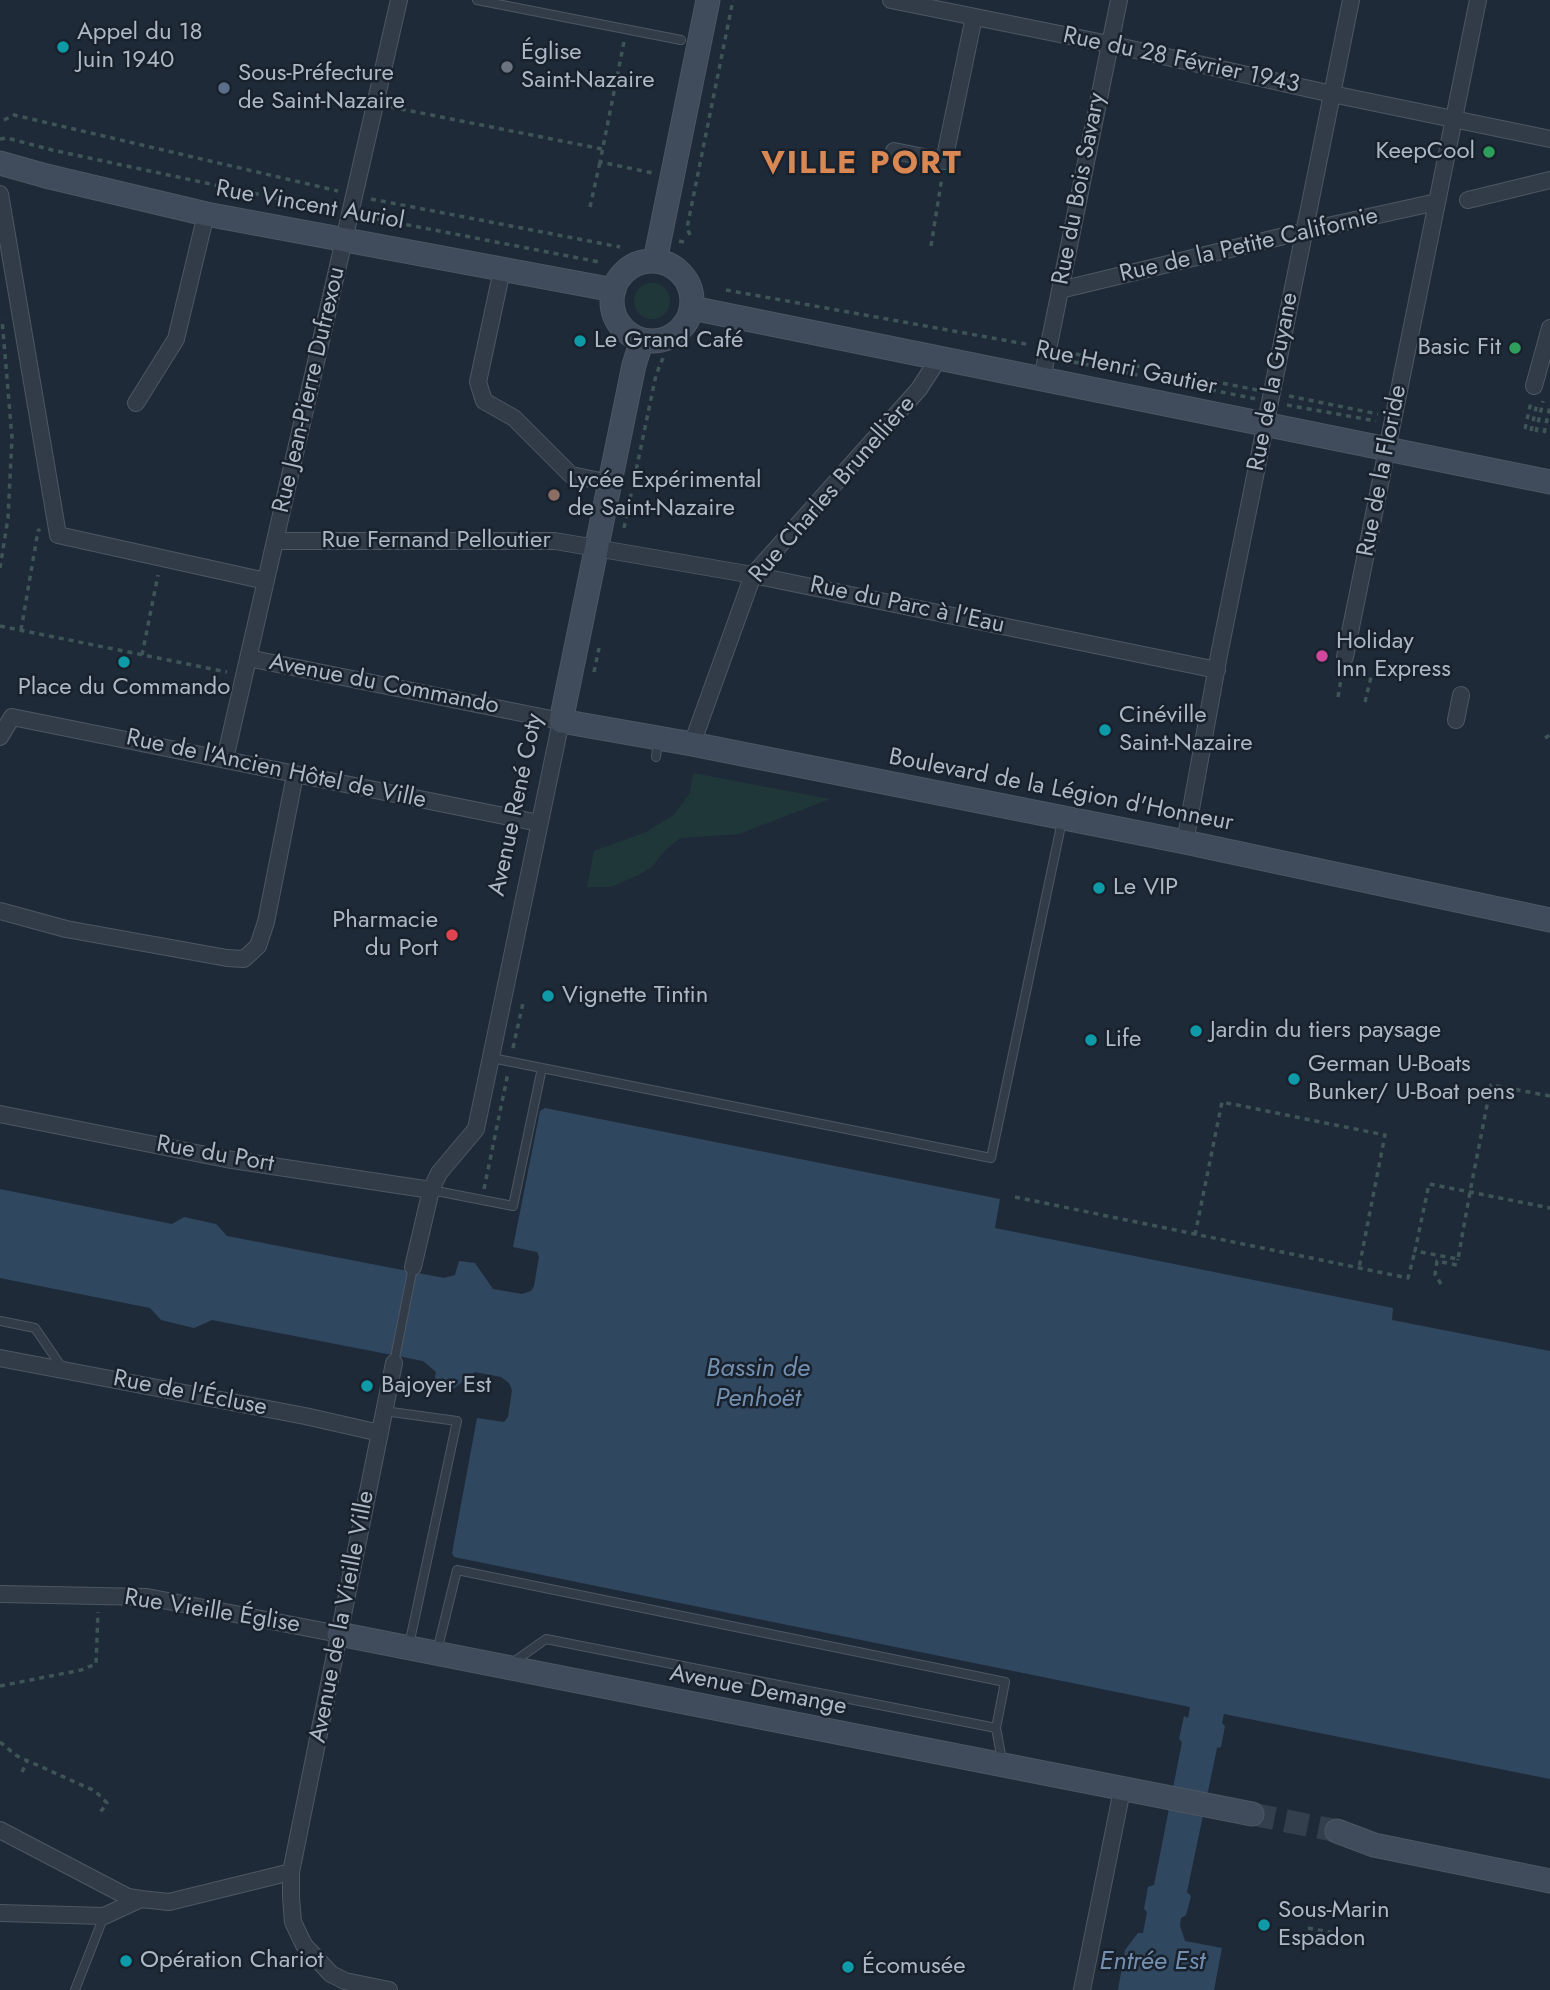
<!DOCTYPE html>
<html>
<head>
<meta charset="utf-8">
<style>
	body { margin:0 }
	canvas { display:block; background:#1e2a38 }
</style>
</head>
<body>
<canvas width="1550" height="1990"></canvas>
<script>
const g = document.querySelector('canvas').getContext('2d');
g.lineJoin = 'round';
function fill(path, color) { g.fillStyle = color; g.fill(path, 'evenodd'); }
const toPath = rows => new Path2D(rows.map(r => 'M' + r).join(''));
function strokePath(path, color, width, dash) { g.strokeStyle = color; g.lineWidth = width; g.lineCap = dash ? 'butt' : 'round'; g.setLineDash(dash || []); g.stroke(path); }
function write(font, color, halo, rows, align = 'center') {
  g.font = font + ' Jost,sans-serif'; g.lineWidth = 5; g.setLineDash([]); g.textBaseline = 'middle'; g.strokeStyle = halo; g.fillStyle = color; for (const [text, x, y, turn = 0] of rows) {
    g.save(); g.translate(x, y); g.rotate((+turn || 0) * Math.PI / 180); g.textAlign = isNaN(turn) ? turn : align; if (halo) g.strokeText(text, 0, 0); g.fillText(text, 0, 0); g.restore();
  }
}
const green = toPath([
	'634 301a18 18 0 1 1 36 0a18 18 0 1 1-36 0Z',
	[693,773,830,799,739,834,680,838,666,849,651,868,636,876,611,887,587,887,594,851,646,832,674,815,690,793]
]);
const water = toPath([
	[545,1108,1000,1199,995,1228,1393,1308,1392,1320,1550,1351,1550,1779,1224,1714,1222,1723,1225,1726,1221,1747,1217,1748,1187,1892,1191,1896,1186,1915,1181,1918,1180,1926,1185,1941,1222,1948,1214,1990,1118,1990,1125,1950,1138,1933,1143,1933,1147,1912,1144,1909,1148,1887,1154,1885,1182,1742,1179,1739,1184,1716,1188,1718,1190,1707,454,1557,452,1553,477,1418,504,1422,508,1417,512,1390,509,1383,501,1377,475,1372,452,1390,433,1388,436,1372,423,1361,212,1320,194,1328,161,1320,150,1308,0,1278,0,1189,172,1224,184,1217,216,1224,227,1236,444,1278,455,1275,459,1261,475,1263,493,1289,522,1294,531,1291,534,1286,539,1257,537,1252,513,1247,540,1111]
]);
const secondaryTunnel = toPath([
	[1252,1814,1337,1831]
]);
const path = toPath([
	[624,42,600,162,653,173],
	[391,107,602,149],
	[4,120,14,115,338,191],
	[0,139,7,138,52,150,336,211],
	[371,199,620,247],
	[590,207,600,162],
	[367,217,599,262],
	[690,235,687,228,733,0],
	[679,241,688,243],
	[931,246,942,177],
	[726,290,1031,345],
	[1066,352,1257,390],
	[1064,360,1256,399],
	[1289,396,1378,414],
	[1287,405,1376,421],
	[1525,429,1531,402],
	[1531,431,1537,403],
	[1536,432,1543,401],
	[1544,433,1550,406],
	[624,528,656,375,663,358],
	[0,568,8,518,12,438,2,319],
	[0,626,227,672],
	[21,630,38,531,40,529],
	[142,655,158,575],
	[594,672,599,648],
	[1338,697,1342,673],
	[1365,702,1371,677],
	[1545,738,1550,735],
	[513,1048,523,1003],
	[1550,1096,1491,1085,1470,1192,1458,1259,1415,1251,1429,1184,1470,1192,1550,1208],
	[484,1189,508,1073],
	[1015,1197,1408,1278,1415,1251],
	[1195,1235,1222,1102,1385,1135,1359,1268],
	[1441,1284,1435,1274,1437,1261,1457,1265,1458,1259],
	[0,1686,81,1670,96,1664,98,1612],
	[0,1742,17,1756,95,1791,107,1803,99,1814],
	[22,1772,27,1761],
	[1308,1928,1334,1933,1336,1938,1355,1943]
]);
const lane = toPath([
	[477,0,681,40],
	[656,757,658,741],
	[492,1058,991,1158,1062,821],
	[431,1190,513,1206,542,1068],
	[0,1321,35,1328,63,1369],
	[394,1363,413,1267],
	[384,1411,457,1421,409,1645],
	[437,1651,457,1570,1005,1682,996,1728],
	[512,1663,546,1639,996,1728,1002,1760],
	[75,1990,104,1916]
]);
const street = toPath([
	[891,0,1109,44,1332,94,1550,139],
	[894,151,944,161,974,17],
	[0,194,58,535,266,581],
	[1468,200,1550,180],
	[502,270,478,382,484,401,514,418,571,475,610,483],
	[1060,290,1305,231,1437,202],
	[1042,379,1119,0],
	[1534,386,1550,328],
	[136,403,176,339,206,214],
	[275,541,555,541,753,575,1217,670],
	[1345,657,1478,0],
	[248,658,561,721,476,1129,439,1173,431,1190,413,1267],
	[1456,720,1461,695],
	[0,737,12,717,539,823],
	[692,744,753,575,919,389,939,358],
	[225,759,399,0],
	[1185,842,1219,655,1351,0],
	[0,911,66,929,227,958,244,959,258,946,266,922,295,775],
	[0,1114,226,1159,431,1190],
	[0,1358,305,1416,380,1433],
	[0,1594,147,1597,339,1634],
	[0,1830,128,1897,141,1899,169,1902,291,1872],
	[0,1913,104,1916,141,1899],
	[389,1990,345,1981,331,1974,304,1945,293,1922,291,1897,291,1872,394,1363],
	[1082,1990,1122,1790]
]);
const secondary = toPath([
	[0,163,46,176,206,214,614,290],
	[655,261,708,0],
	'612 301a40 40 0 1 1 80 0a40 40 0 1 1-80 0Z',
	[692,308,1550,482],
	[642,340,634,365,561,721,692,744,1185,842,1550,920],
	[339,1634,1252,1814],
	[1337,1831,1374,1845,1550,1881]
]);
const markers = [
	[63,47,7,"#0f9aa8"],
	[507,67,7,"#6b7280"],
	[224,88,7,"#5c6f8a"],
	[1489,152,7,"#2e9e5b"],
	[580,341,7,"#0f9aa8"],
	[1515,348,7,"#2e9e5b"],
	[554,495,7,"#8d6e63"],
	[1322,656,7,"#d1479c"],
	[124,662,7,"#0f9aa8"],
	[1105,730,7,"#0f9aa8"],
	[1099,888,7,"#0f9aa8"],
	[452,935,7,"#e0444e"],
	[548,996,7,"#0f9aa8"],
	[1196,1031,7,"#0f9aa8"],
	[1091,1040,7,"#0f9aa8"],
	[1294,1079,7,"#0f9aa8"],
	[367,1386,7,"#0f9aa8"],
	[1264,1925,7,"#0f9aa8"],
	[126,1961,7,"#0f9aa8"],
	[848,1967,7,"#0f9aa8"]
];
const poiNames = [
	["Appel du 18",77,33],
	["Juin 1940",77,61],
	["Église",521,53],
	["Saint-Nazaire",521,81],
	["Sous-Préfecture",238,74],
	["de Saint-Nazaire",238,102],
	["KeepCool",1475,152,"right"],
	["Le Grand Café",594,341],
	["Basic Fit",1501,348,"right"],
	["Lycée Expérimental",568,481],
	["de Saint-Nazaire",568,509],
	["Holiday",1336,642],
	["Inn Express",1336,670],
	["Place du Commando",124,688,"center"],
	["Cinéville",1119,716],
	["Saint-Nazaire",1119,744],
	["Le VIP",1113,888],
	["Pharmacie",438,921,"right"],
	["du Port",438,949,"right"],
	["Vignette Tintin",562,996],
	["Jardin du tiers paysage",1210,1031],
	["Life",1105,1040],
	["German U-Boats",1308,1065],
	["Bunker/ U-Boat pens",1308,1093],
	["Bajoyer Est",381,1386],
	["Sous-Marin",1278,1911],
	["Espadon",1278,1939],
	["Opération Chariot",140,1961],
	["Écomusée",862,1967]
];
const streetNames = [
	["Rue du 28 Février 1943",1181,61,12],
	["Rue du Bois Savary",1080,189,-79],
	["Rue Vincent Auriol",310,206,10],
	["Rue de la Petite Californie",1249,246,-13],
	["Rue Henri Gautier",1126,369,12],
	["Rue de la Guyane",1274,382,-79],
	["Rue Jean-Pierre Dufrexou",310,390,-77],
	["Rue de la Floride",1383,471,-79],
	["Rue Charles Brunellière",833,490,-49],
	["Rue Fernand Pelloutier",436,541],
	["Rue du Parc à l'Eau",907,606,12],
	["Avenue du Commando",384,685,11],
	["Rue de l'Ancien Hôtel de Ville",276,770,12],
	["Boulevard de la Légion d'Honneur",1061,791,11],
	["Avenue René Coty",517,805,-78],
	["Rue du Port",215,1155,10],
	["Rue de l'Écluse",190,1394,11],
	["Rue Vieille Église",212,1612,9],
	["Avenue de la Vieille Ville",343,1617,-79],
	["Avenue Demange",758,1691,11]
];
const waterNames = [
	["Bassin de",758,1370],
	["Penhoët",758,1400],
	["Entrée Est",1152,1963]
];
const districtNames = [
	["VILLE PORT",862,165]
];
fill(green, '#203739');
fill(water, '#304760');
strokePath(secondaryTunnel, '#333f4d', 23, [23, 11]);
strokePath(lane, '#4d5763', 10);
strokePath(street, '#4d5763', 18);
strokePath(secondary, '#4d5763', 25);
strokePath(path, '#3e5456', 3.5, [5, 5]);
strokePath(lane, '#323c48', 8);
strokePath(street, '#323c48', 16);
strokePath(secondary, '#404b5b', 23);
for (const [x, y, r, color] of markers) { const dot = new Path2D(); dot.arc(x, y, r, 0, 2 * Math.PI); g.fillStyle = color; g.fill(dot); strokePath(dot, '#18212c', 2.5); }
write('24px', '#acb7c5', '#18212c', poiNames, 'left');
write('24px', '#acb7c5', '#18212c', streetNames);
write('italic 26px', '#728fb0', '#18212c', waterNames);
g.letterSpacing = '2px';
write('bold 32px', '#d98753', '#18212c', districtNames);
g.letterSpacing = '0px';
</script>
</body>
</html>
